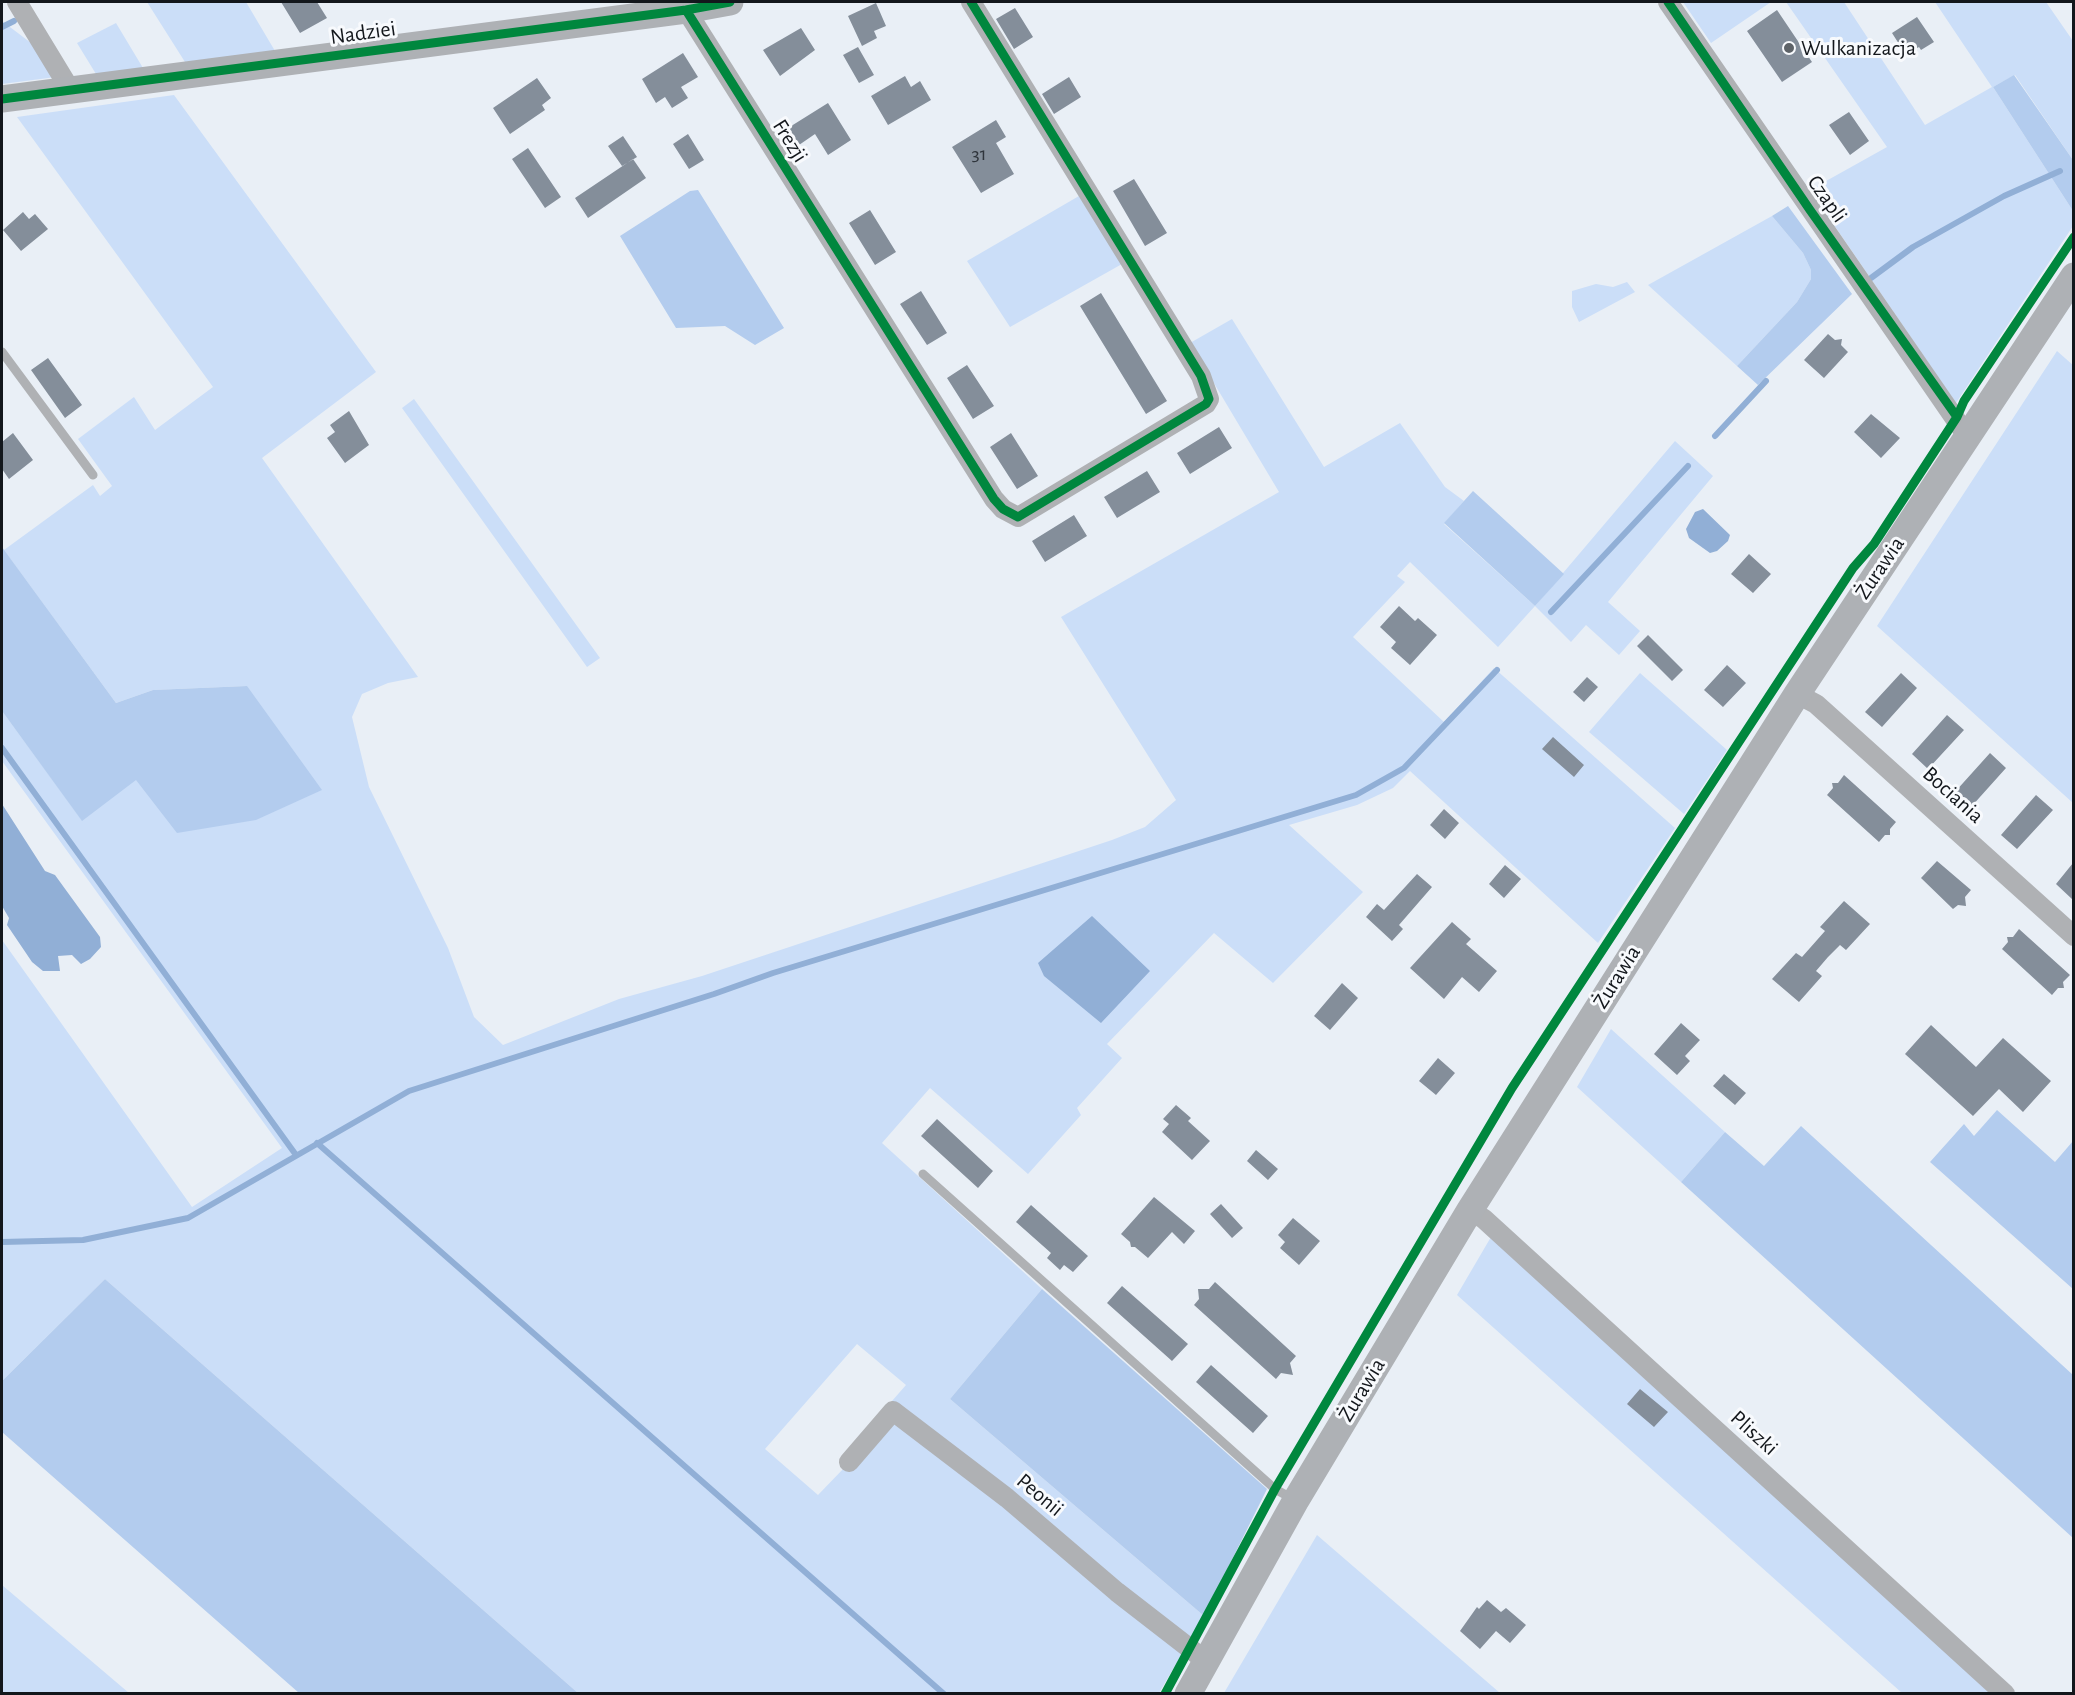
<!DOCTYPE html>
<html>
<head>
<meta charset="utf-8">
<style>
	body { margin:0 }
	#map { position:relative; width:2075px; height:1695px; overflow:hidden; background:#e9eff6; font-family:"Alegreya Sans",sans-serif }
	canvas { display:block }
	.frame { position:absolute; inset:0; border:3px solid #13171c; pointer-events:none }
</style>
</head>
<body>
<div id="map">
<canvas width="2075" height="1695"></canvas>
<div class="frame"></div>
</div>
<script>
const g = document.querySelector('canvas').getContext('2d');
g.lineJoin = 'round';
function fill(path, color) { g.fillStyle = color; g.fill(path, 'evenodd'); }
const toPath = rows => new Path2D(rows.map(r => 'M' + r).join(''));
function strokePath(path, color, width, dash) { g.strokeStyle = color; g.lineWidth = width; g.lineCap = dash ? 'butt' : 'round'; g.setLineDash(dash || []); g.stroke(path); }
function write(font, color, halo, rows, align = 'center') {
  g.font = font + ' "Alegreya Sans",sans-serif'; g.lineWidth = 6; g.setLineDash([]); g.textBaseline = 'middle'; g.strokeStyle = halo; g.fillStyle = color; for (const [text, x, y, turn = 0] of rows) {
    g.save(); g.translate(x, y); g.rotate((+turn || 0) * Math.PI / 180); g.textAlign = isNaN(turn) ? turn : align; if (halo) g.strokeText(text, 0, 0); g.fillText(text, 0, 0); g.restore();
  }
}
const green = toPath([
	[147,2,246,2,275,51,185,62],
	[1683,2,1771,2,1711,43],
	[1786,2,1844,2,1925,125,1992,87,1935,2,2046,2,2073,41,2073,160,2015,75,1993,87,2073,211,2073,226,1956,403,1810,190,1887,147],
	[2,21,39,49,56,77,2,84],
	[116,23,143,68,96,74,77,43],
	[174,95,376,372,262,458,418,677,388,683,362,694,352,717,369,787,448,948,474,1017,503,1045,619,999,702,976,1112,840,1145,827,1176,800,1061,617,1279,492,1190,343,1232,319,1324,467,1400,423,1445,487,1464,501,1444,524,1535,606,1675,441,1713,476,1608,602,1640,631,1619,655,1586,625,1571,642,1535,606,1498,647,1410,562,1397,576,1405,582,1353,637,1444,722,1494,668,1675,828,1598,943,1410,771,1393,788,1357,805,1289,825,1363,892,1273,983,1214,933,1107,1044,1122,1058,1077,1108,1081,1115,1028,1174,930,1088,882,1143,1042,1289,950,1399,1204,1616,1159,1693,578,1693,105,1279,2,1381,2,940,192,1207,282,1148,2,761,2,711,82,820,247,686,153,690,116,703,4,550,93,485,100,496,112,486,78,439,134,397,155,430,213,387,17,117],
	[857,1344,906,1385,892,1401,903,1411,850,1472,845,1467,818,1495,765,1449],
	[1079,196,1122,264,1010,327,967,261],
	[1772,216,1803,253,1811,270,1811,279,1797,302,1737,366,1648,285],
	[1627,282,1635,292,1579,322,1572,307,1572,291,1596,284,1613,287],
	[2057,351,2074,366,2073,803,1877,626],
	[414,399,600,658,587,667,402,408],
	[1640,673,1727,750,1684,814,1589,732],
	[1611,1029,1725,1132,1681,1182,1577,1087],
	[1491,1237,1994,1693,1902,1693,1457,1295],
	[1317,1535,1500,1693,1224,1693],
	[2,1585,129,1693,2,1693]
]);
const forest = toPath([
	[2014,75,2073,160,2073,211,1993,87],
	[698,190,784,328,755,345,725,326,676,328,620,236,690,191],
	[1788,206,1852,294,1758,385,1737,366,1797,302,1811,279,1811,270,1803,253,1772,216],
	[1473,491,1564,574,1535,606,1444,523],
	[2,547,116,703,153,690,247,686,322,790,256,820,177,833,136,780,82,821,2,711],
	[1997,1110,2055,1162,2073,1141,2073,1289,1930,1162,1964,1124,1974,1136],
	[1801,1126,2073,1375,2073,1538,1681,1182,1725,1132,1764,1166],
	[105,1279,578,1693,299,1693,2,1432,2,1381],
	[1042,1289,1267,1489,1204,1616,950,1399]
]);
const water = toPath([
	[1703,509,1730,535,1728,541,1717,551,1710,553,1689,538,1686,529,1695,512],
	[2,804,45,871,55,875,100,937,101,947,90,959,81,964,72,955,58,956,60,971,43,971,32,962,7,925,9,918,2,906],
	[1092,916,1150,971,1101,1023,1044,976,1038,963]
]);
const stream = toPath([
	[2,27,14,21],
	[1871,278,1913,247,2004,196,2060,171],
	[1715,436,1766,381],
	[1551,612,1688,466],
	[2,748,296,1155],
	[317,1143,944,1694],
	[2,1242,83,1240,188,1218,409,1091,714,994,773,973,1356,795,1404,768,1497,670]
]);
const building = toPath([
	[281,2,317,2,327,18,300,33],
	[876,3,886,26,874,31,877,38,862,46,848,16],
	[1015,8,1033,37,1014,49,996,19],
	[1777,10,1812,62,1782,82,1747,31],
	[1917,17,1934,42,1921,50,1919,47,1906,55,1892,33],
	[801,28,815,50,780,76,763,50],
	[858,47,874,75,859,83,843,55],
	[683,53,698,77,681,87,688,98,672,108,665,97,656,103,642,79],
	[905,76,911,87,920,81,931,100,888,125,871,96],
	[1069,77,1081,97,1054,114,1042,94],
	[537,78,551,98,542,105,545,110,510,134,493,108],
	[828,103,851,140,828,155,815,134,799,145,788,128],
	[1849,112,1869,141,1850,155,1829,125],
	[996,120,1006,137,996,143,1014,174,981,193,952,147],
	[688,134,704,160,689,169,673,144],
	[623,136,637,157,622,166,608,146],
	[528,148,561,197,545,208,512,159],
	[633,159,646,178,588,218,575,198],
	[1134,179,1167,233,1145,246,1113,191],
	[870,210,896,252,875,265,849,223],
	[23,212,29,219,35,214,48,229,21,251,3,230],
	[921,291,947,333,927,345,900,304],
	[1101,293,1167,401,1146,414,1080,306],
	[1828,334,1835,340,1842,339,1841,345,1848,352,1824,378,1804,360],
	[48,358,82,405,65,418,31,370],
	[967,365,994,406,973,419,947,378],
	[349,411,369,445,345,463,327,438,335,432,330,425],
	[1871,414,1900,438,1881,458,1854,432],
	[1219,427,1232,448,1190,474,1177,453],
	[13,433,33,460,9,479,2,469,2,442],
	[1011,433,1038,476,1017,489,990,447],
	[1147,471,1160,492,1117,518,1104,497],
	[1074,515,1087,536,1045,562,1032,541],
	[1749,554,1771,574,1753,593,1731,574],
	[1399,606,1415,621,1418,618,1437,635,1410,665,1391,648,1396,642,1380,627],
	[1648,635,1683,670,1672,681,1637,646],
	[1727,665,1746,683,1723,707,1704,690],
	[1901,673,1917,688,1882,727,1865,712],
	[1587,677,1598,687,1584,702,1573,692],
	[1947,715,1964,730,1928,769,1912,754],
	[1553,737,1584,765,1574,777,1542,749],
	[1990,753,2006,768,1971,807,1954,793],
	[1844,775,1896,822,1890,829,1890,835,1885,835,1879,842,1827,795,1833,788,1832,783,1838,783],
	[2036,795,2053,810,2017,849,2001,835],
	[1444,809,1459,823,1445,839,1430,825],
	[1937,861,1971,890,1965,897,1966,906,1958,905,1953,909,1921,878],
	[2073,863,2073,900,2056,884],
	[1505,865,1521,879,1504,898,1489,884],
	[1417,874,1432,887,1399,925,1403,929,1392,941,1366,917,1377,904,1384,910],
	[1844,901,1870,924,1846,950,1840,945,1828,957,1816,971,1822,976,1799,1002,1772,979,1796,953,1802,957,1825,931,1820,927],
	[1452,922,1471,939,1466,944,1497,971,1479,992,1462,977,1444,999,1410,968],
	[2019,929,2070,975,2063,982,2064,988,2058,988,2052,995,2002,949,2008,942,2007,937,2013,937],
	[1342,983,1358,998,1330,1030,1314,1016],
	[1681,1023,1700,1040,1685,1056,1690,1061,1677,1075,1654,1054],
	[1931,1025,1976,1067,2003,1038,2051,1081,2023,1112,1999,1089,1973,1116,1905,1054],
	[1438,1058,1455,1073,1436,1095,1419,1081],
	[1724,1074,1746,1093,1735,1105,1713,1086],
	[1176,1105,1191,1118,1188,1121,1210,1141,1192,1160,1162,1132,1169,1124,1163,1119],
	[937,1119,993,1171,978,1188,921,1136],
	[1256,1150,1278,1169,1268,1180,1247,1161],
	[1154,1197,1195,1231,1184,1244,1172,1232,1148,1258,1135,1247,1131,1247,1130,1242,1121,1234],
	[1221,1204,1243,1228,1232,1238,1210,1214],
	[1031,1205,1088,1256,1073,1272,1064,1265,1060,1270,1047,1258,1051,1253,1016,1222],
	[1293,1218,1320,1241,1299,1265,1280,1248,1285,1242,1278,1235],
	[1215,1282,1296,1356,1290,1363,1293,1375,1281,1373,1276,1379,1194,1305,1199,1299,1198,1289,1209,1289],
	[1122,1286,1188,1344,1172,1361,1107,1303],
	[1211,1365,1268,1416,1253,1433,1196,1382],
	[1640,1389,1668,1412,1654,1427,1627,1404],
	[1487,1600,1501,1612,1506,1608,1526,1625,1510,1643,1496,1631,1480,1649,1460,1631,1477,1607,1479,1609]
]);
const lane = toPath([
	[2,352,93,475],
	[923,1174,1275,1489,1293,1499]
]);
const street = toPath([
	[17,2,71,91],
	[1668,2,1967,436],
	[686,10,994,499,1003,509,1018,517,1206,404,1209,399,1201,376,971,2],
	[1797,694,1816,704,2074,936],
	[1470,1210,1484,1219,2005,1694],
	[849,1462,893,1411,1007,1498,1117,1592,1206,1661]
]);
const secondary = toPath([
	[2,99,686,10,730,2],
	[1188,1694,1296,1500,1470,1210,1797,694,2074,276]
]);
const cycleway = toPath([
	[1668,2,1810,210,1957,417],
	[686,10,994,499,1003,509,1018,517,1206,404,1209,399,1201,376,971,2],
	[2,99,686,10,730,2],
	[1165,1694,1275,1489,1512,1088,1853,568,1874,544,1957,417,1964,401,2074,237]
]);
const markers = [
	[1789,48,6,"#5e6368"]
];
const numberNames = [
	["31",979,154]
];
const streetNames = [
	["Nadziei",363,33,-8],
	["Frezji",790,141,58],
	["Czapli",1827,199,55],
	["Żurawia",1880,568,-56],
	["Bociania",1953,795,42],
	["Żurawia",1617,977,-58],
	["Żurawia",1362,1390,-59],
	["Pliszki",1754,1433,42],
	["Peonii",1040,1495,40]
];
const poiNames = [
	["Wulkanizacja",1801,48]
];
fill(green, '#cbdef8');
fill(forest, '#b3ccee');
fill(water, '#91afd6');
strokePath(stream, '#91afd6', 6);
fill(building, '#848e9a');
strokePath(lane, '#afb1b4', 9);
strokePath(street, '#afb1b4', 20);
strokePath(secondary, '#aeb1b5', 27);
strokePath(cycleway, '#00873e', 9);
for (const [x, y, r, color] of markers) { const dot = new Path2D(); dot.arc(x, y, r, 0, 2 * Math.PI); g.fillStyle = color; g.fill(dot); strokePath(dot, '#f8fafd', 2); }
write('20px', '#2f353c', null, numberNames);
write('22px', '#13171c', '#f8fafd', streetNames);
write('22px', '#13171c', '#f8fafd', poiNames, 'left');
</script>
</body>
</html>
